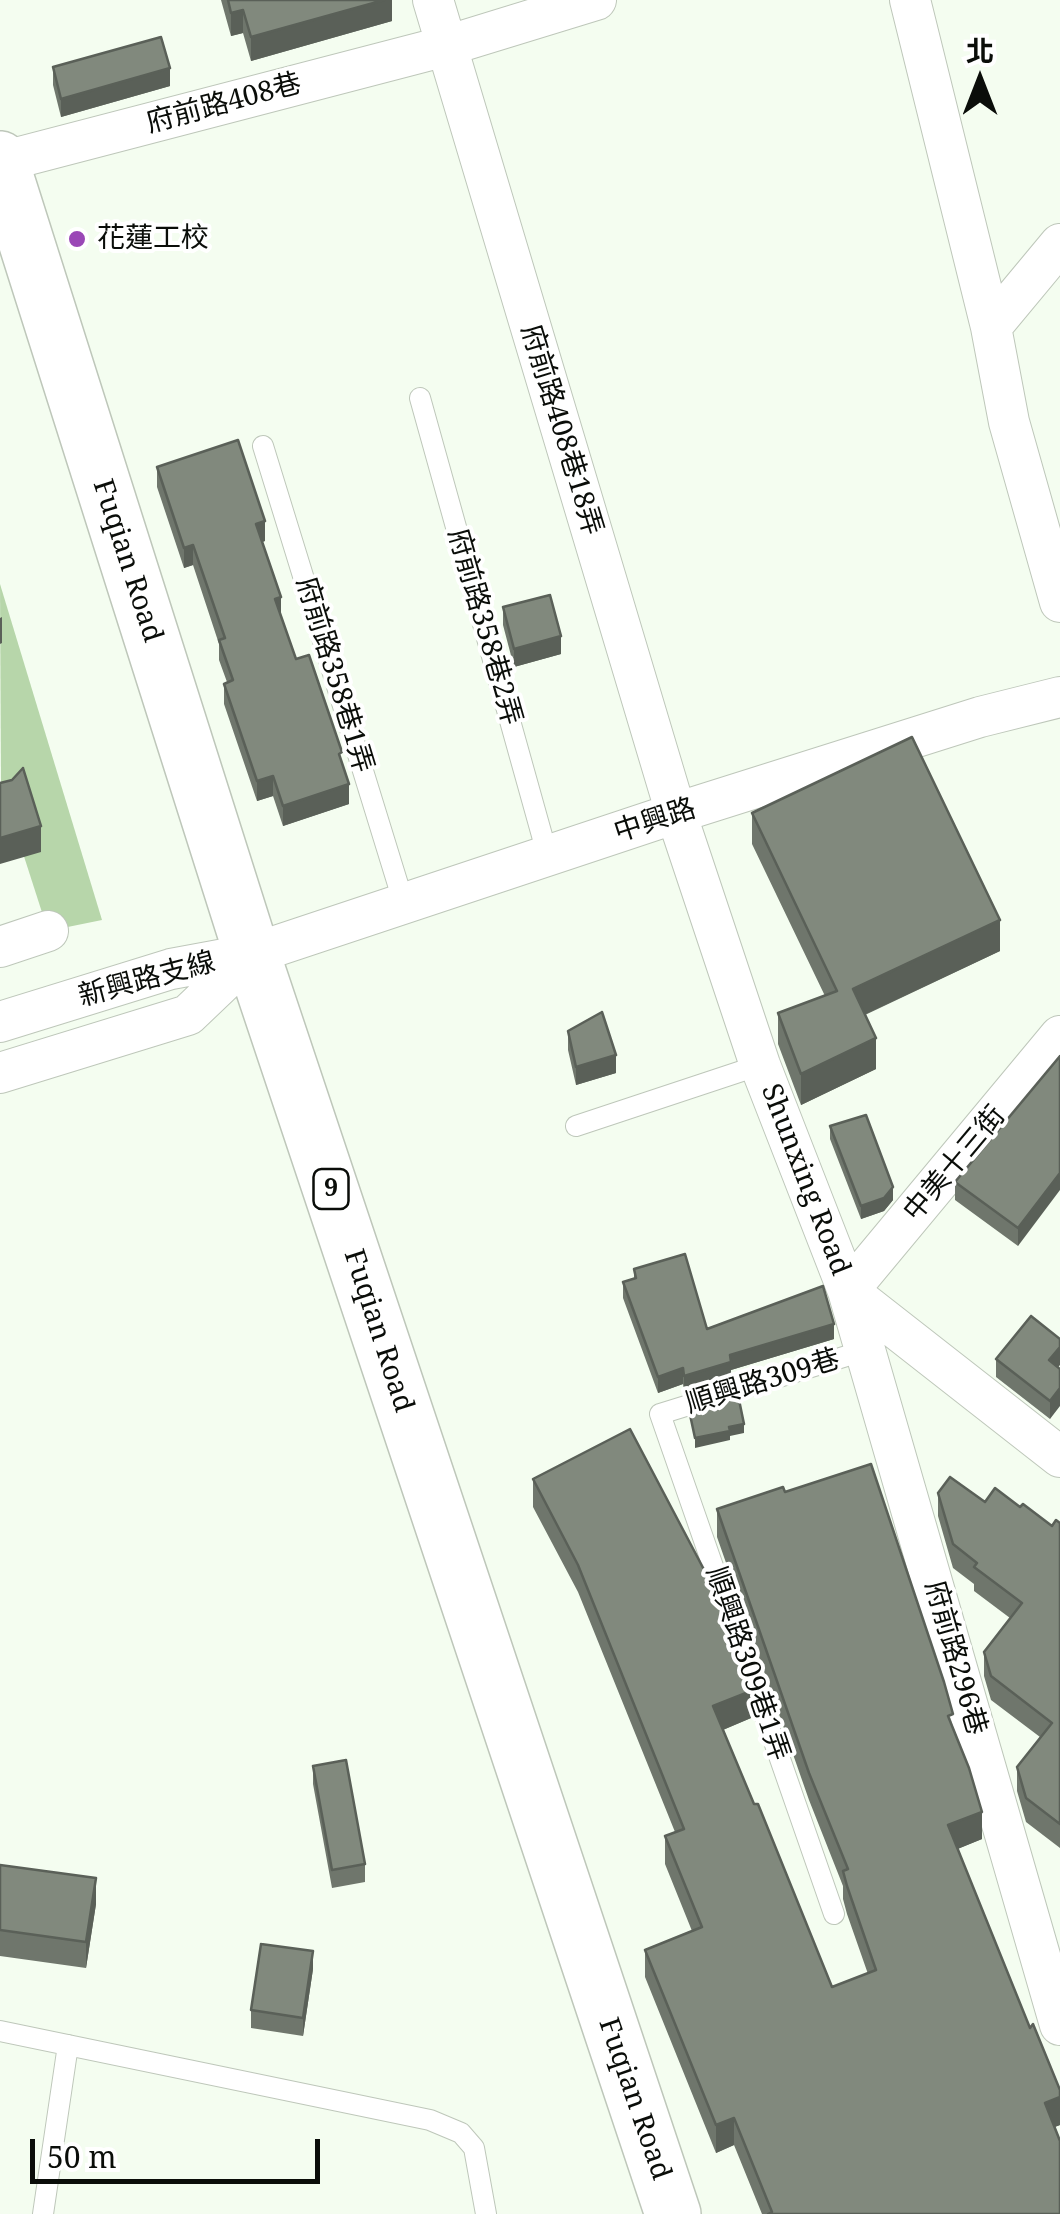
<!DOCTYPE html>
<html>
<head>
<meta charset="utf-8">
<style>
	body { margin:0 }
	#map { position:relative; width:1060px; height:2214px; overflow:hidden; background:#f4fdf0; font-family:"Noto Serif","Noto Sans TC",serif }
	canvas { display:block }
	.north { position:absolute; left:930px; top:30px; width:100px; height:100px; -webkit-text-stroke:8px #fff; paint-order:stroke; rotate:0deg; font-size:28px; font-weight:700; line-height:40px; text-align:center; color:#0a0d09 }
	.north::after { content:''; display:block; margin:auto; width:35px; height:45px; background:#0a0d09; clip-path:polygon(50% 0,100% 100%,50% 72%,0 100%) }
	.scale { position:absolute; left:30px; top:2139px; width:290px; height:45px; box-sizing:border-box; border:5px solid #0a0d09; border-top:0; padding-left:12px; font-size:30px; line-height:35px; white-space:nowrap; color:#0a0d09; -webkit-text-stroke:8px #fff; paint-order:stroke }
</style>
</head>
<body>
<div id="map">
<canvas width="1060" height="2214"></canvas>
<div class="north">北</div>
<div class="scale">50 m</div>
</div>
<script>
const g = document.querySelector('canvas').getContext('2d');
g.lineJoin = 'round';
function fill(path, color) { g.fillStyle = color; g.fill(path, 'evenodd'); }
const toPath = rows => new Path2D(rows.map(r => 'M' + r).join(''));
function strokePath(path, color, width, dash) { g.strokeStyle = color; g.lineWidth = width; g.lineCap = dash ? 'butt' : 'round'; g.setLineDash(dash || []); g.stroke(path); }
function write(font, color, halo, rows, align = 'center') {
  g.font = font + ' "Noto Serif","Noto Sans TC",serif'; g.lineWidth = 8; g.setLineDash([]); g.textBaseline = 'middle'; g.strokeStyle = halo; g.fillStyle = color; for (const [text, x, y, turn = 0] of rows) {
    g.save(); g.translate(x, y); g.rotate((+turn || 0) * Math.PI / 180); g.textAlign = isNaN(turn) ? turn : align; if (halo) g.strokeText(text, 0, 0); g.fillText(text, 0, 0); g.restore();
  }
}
const green = toPath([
	[0,584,102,920,48,931,1,785]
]);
const lane = toPath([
	[420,398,548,857],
	[263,446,404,904],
	[576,1126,760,1065],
	[834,1914,660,1414,866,1350],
	[0,2031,430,2120,461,2133,474,2148,486,2214],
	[43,2214,68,2045]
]);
const street = toPath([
	[433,0,676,813,760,1065,848,1291,1060,2025],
	[910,0,991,327,1009,422,1060,602],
	[1,162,446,46,596,0],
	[991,327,1060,244],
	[0,947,48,931],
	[0,1022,171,969,252,954,676,813,980,717,1060,697],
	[0,1073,188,1015,252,954],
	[848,1291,1060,1036],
	[848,1291,1060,1457]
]);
const primary = toPath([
	[0,159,252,954,673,2214]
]);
const wall = toPath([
	[221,0,392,0,392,21,251,61,243,33,231,36],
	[53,67,170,86,61,117,53,85],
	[157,467,265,541,262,542,281,615,296,659,342,764,349,804,283,826,273,796,257,801,224,704,224,684,227,682,219,660,219,644,193,565,184,568,157,487],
	[503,607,561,654,514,667,503,625],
	[752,813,1000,951,865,1015,876,1069,801,1105,778,1044,778,1013,825,996,752,844],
	[568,1031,616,1073,576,1085,568,1050],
	[1060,1056,1018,1246,955,1200,955,1182],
	[830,1126,893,1200,884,1211,861,1219,830,1139],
	[634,1269,707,1329,834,1339,731,1370,731,1378,684,1392,683,1384,658,1393,623,1298,623,1282,634,1279],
	[996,1359,1058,1367,1050,1419,996,1377],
	[533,1479,751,1718,723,1730,832,1987,868,1974,847,1914,843,1899,843,1886,809,1800,717,1537,717,1509,785,1492,953,1730,982,1839,957,1849,1030,2028,1060,2090,1060,2125,1054,2127,1060,2214,762,2214,734,2145,716,2153,645,1977,645,1950,692,1931,665,1864,665,1836,675,1832,578,1592,533,1507],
	[938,1493,985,1502,1020,1507,1052,1526,1060,1523,1060,1848,1026,1822,1017,1791,1017,1767,1040,1737,991,1700,984,1676,984,1652,1010,1618,974,1591,974,1584,953,1568,938,1516],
	[313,1766,365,1864,365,1882,332,1888,313,1784],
	[0,1865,96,1904,86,1968,0,1956],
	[313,1969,303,2036,251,2028,251,2010]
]);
const shadedWall = toPath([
	[384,0,392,0,392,21,251,61,251,37],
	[243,10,243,33,231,36,231,13],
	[170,68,170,86,61,117,61,99],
	[265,521,265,541,256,544,256,524],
	[193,545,193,565,184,568,184,548],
	[281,597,281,617,275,599],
	[2,617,2,643,0,644,0,618],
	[561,636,561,654,514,667,514,649],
	[273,776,273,796,257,801,257,781],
	[349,784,349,804,283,826,283,806],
	[41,826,41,852,0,864,0,838],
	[1000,920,1000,951,853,1020,853,989],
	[876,1038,876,1069,801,1105,801,1074],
	[616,1055,616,1073,576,1085,576,1067],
	[1060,1173,1060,1190,1018,1246,1018,1228],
	[893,1187,893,1200,884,1211,861,1219,861,1206],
	[834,1324,834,1339,731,1370,731,1378,684,1392,684,1376,730,1355],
	[1060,1347,1060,1365,1049,1378,1049,1360],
	[683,1368,683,1384,658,1393,658,1377],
	[1060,1388,1060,1406,1050,1419,1050,1401],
	[744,1424,744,1433,730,1436,730,1440,695,1448,695,1438,729,1427],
	[751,1691,751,1718,713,1734,713,1706],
	[982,1812,982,1839,948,1853,948,1825],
	[96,1878,96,1904,86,1968,86,1942],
	[313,1951,313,1969,303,2036,303,2018],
	[1060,2097,1060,2125,1045,2131,1045,2103],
	[734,2118,734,2145,716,2153,716,2125]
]);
const building = toPath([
	[228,0,384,0,251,37,243,10,231,13,228,0],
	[161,37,170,68,61,99,53,67,161,37],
	[238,440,265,521,256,524,281,597,275,599,296,659,309,655,342,752,339,754,349,784,283,806,273,776,257,781,224,684,233,680,219,640,225,638,193,545,184,548,157,467,238,440],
	[550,595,561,636,514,649,503,607,550,595],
	[912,737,1000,920,853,989,876,1038,801,1074,778,1013,837,991,752,813,912,737],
	[23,768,41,826,0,838,0,783,12,780,23,768],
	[602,1012,616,1055,576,1067,568,1031,602,1012],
	[1060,1056,1060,1173,1018,1228,955,1182,1060,1056],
	[866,1115,893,1187,884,1198,861,1206,830,1126,866,1115],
	[685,1254,707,1329,823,1286,834,1324,730,1355,731,1362,684,1376,683,1368,658,1377,623,1282,636,1278,634,1269,685,1254],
	[1031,1316,1060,1339,1060,1347,1049,1360,1060,1369,1060,1388,1050,1401,996,1359,1031,1316],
	[738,1395,744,1424,729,1427,730,1431,695,1438,689,1410,738,1395],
	[630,1429,720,1600,751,1691,713,1706,754,1804,758,1804,832,1987,876,1970,847,1886,843,1871,848,1869,809,1773,717,1509,783,1487,785,1492,871,1464,944,1682,953,1714,948,1716,969,1768,982,1812,948,1825,1030,2028,1033,2024,1060,2090,1060,2097,1045,2103,1060,2141,1060,2214,768,2214,772,2212,734,2118,716,2125,645,1950,702,1927,665,1836,684,1829,578,1565,533,1479,630,1429],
	[950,1477,985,1502,995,1488,1020,1507,1023,1504,1052,1526,1056,1520,1060,1523,1060,1824,1026,1798,1017,1767,1052,1723,991,1676,984,1652,1022,1603,974,1567,977,1563,953,1544,938,1493,950,1477],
	[346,1760,365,1864,332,1870,313,1766,346,1760],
	[0,1865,96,1878,86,1942,0,1930,0,1865],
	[261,1944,313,1951,303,2018,251,2010,261,1944]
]);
const markers = [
	[77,239,10,"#9a47b6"]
];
const shields = [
	[331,1189,35]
];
const shieldNames = [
	["9",331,1189]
];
const streetNames = [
	["府前路408巷",224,104,-15],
	["府前路408巷18弄",561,430,73],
	["Fuqian Road",127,561,72],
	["府前路358巷2弄",484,627,74],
	["府前路358巷1弄",334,675,73],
	["中興路",655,821,-18],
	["新興路支線",147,980,-15],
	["中美十三街",955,1164,-50],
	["Shunxing Road",805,1180,69],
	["Fuqian Road",378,1331,72],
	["順興路309巷",763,1382,-17],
	["府前路296巷",955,1658,74],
	["順興路309巷1弄",747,1664,71],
	["Fuqian Road",634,2099,71]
];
const poiNames = [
	["花蓮工校",97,239]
];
fill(green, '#b7d6aa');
strokePath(lane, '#bec7ba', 22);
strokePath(street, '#bec7ba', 42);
strokePath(primary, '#bec7ba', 58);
strokePath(lane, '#fff', 20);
strokePath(street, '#fff', 40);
strokePath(primary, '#fff', 55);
fill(wall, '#6f766c');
fill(shadedWall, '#5a6058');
fill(building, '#81897d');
strokePath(building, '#5a6058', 2.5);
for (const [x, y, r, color] of markers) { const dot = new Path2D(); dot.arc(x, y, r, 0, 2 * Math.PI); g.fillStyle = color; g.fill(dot); strokePath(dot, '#fff', 4); }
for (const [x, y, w] of shields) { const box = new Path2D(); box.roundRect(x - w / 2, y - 20, w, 40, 8); g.fillStyle = '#fff'; g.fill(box); strokePath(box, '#0a0d09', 2.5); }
write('bold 25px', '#0a0d09', null, shieldNames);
write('28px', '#0a0d09', '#fff', streetNames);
write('28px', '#0a0d09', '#fff', poiNames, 'left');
</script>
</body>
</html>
